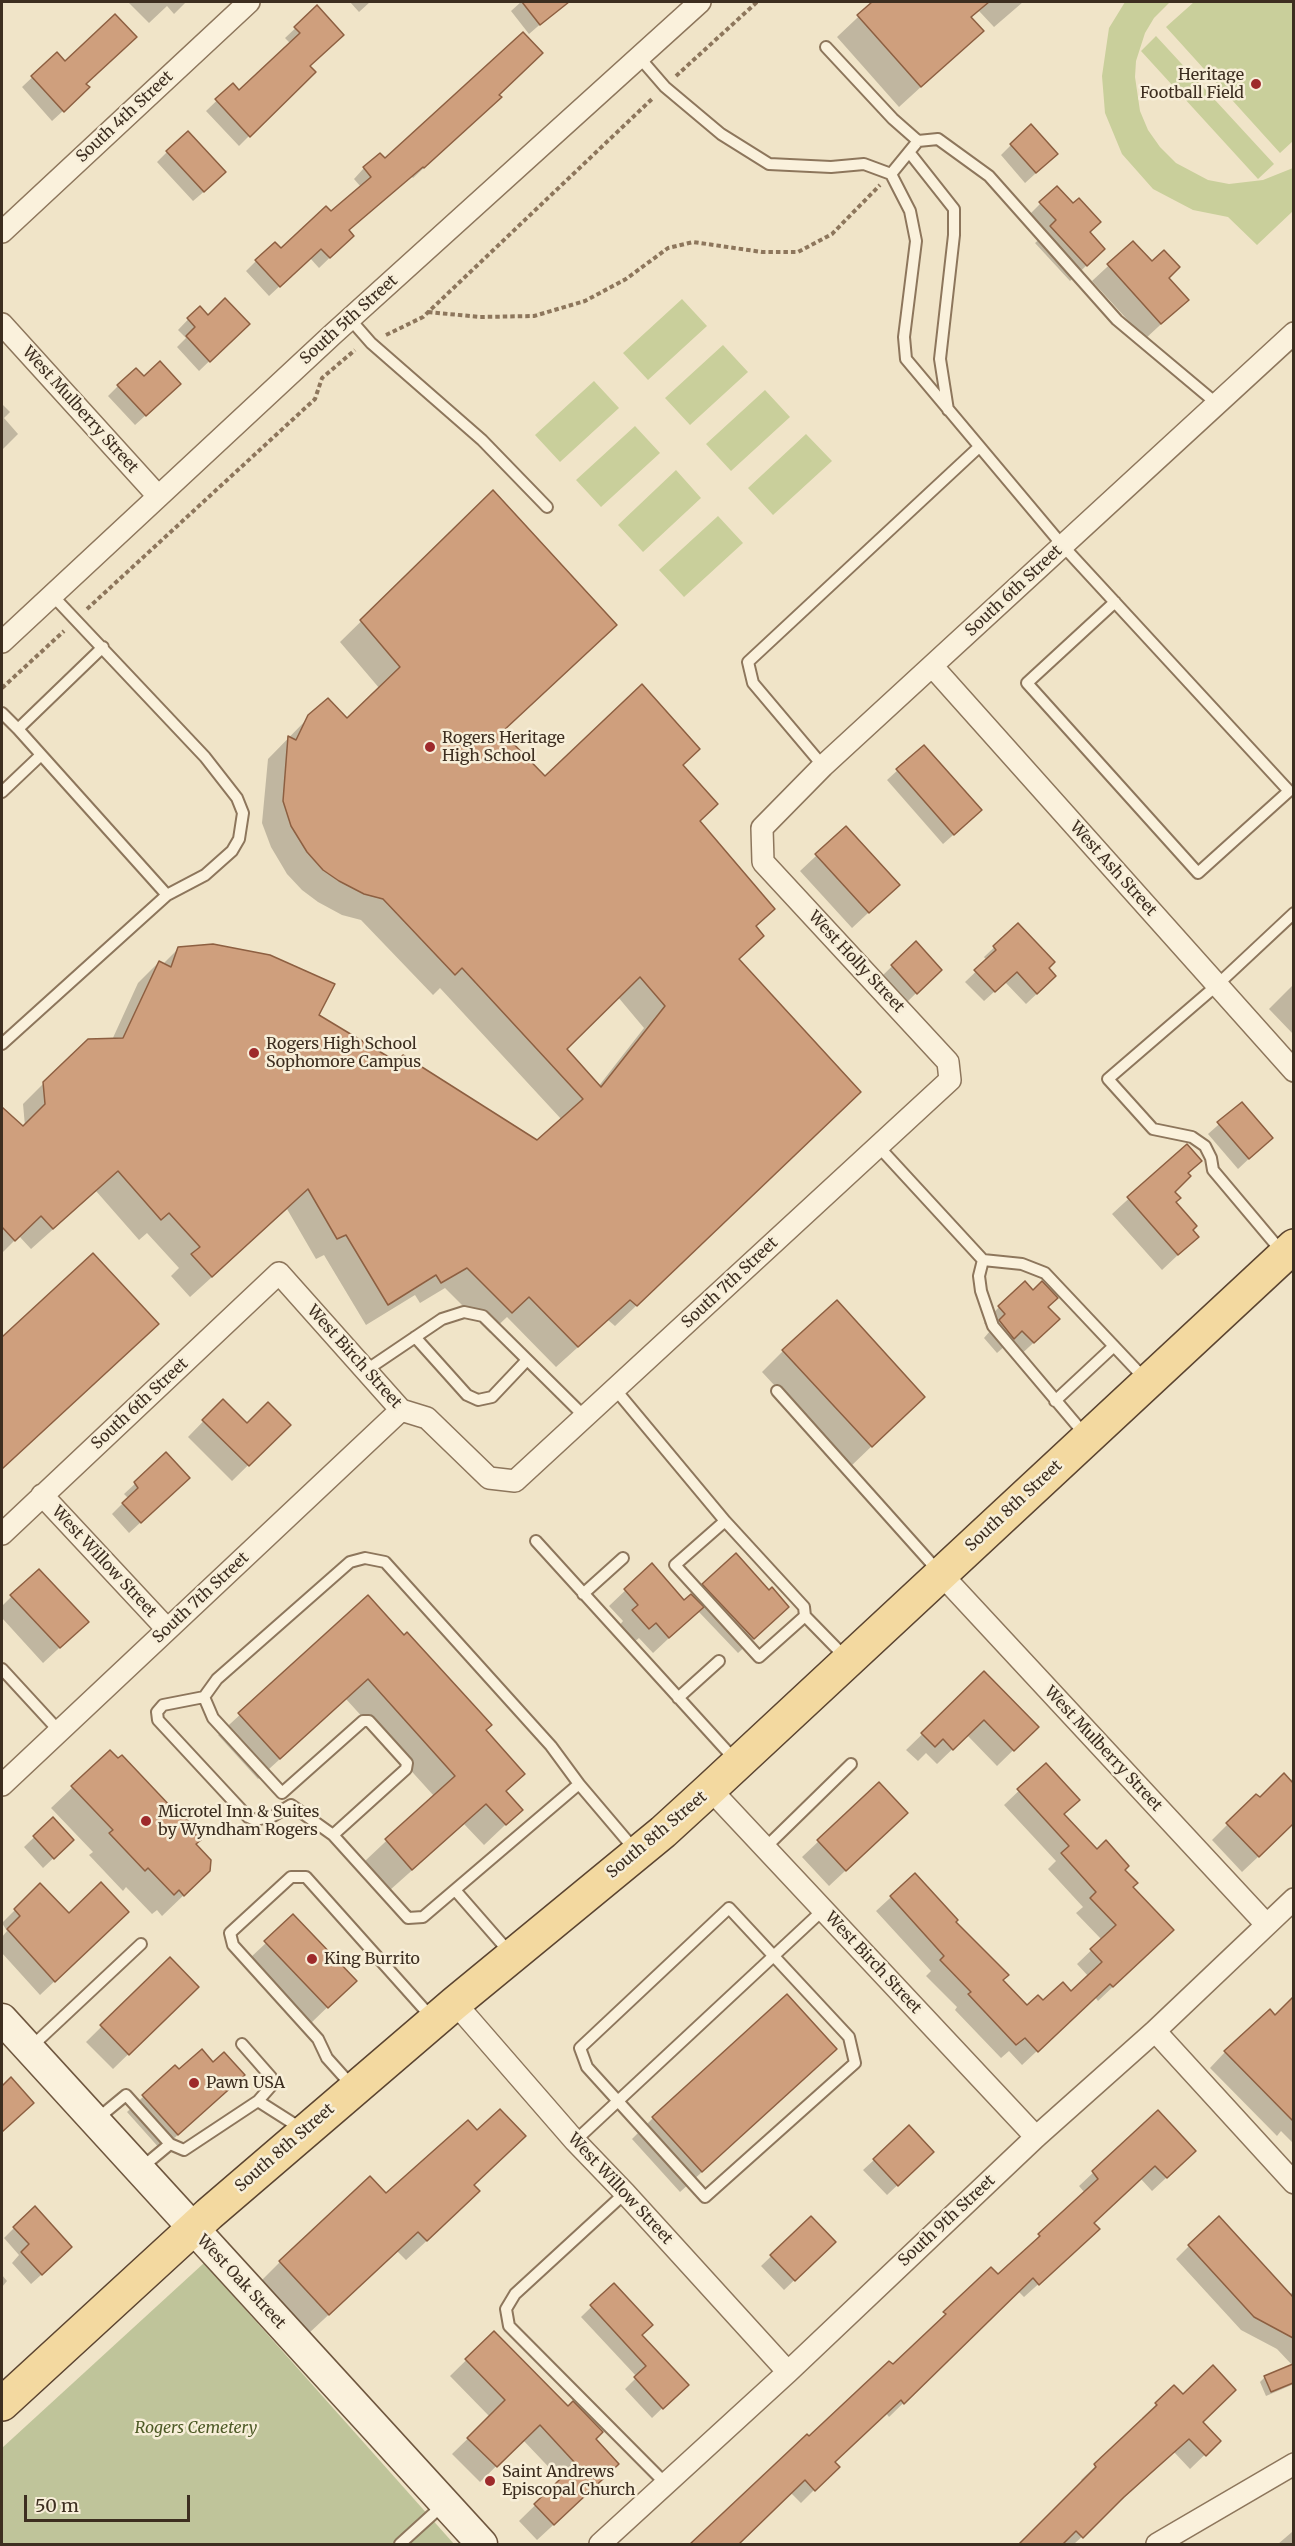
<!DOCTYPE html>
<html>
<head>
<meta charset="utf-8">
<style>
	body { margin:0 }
	#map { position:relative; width:1295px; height:2546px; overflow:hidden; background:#f0e4c8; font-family:Merriweather,serif }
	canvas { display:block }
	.frame { position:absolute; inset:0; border:3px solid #3d2e20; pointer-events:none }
	.scale { position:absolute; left:24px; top:2495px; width:166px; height:27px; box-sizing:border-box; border:3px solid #3d2e20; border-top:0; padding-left:8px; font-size:18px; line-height:21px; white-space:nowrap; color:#3d2e20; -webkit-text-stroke:4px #f7eed8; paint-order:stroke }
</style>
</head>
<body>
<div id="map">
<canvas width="1295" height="2546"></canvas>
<div class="frame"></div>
<div class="scale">50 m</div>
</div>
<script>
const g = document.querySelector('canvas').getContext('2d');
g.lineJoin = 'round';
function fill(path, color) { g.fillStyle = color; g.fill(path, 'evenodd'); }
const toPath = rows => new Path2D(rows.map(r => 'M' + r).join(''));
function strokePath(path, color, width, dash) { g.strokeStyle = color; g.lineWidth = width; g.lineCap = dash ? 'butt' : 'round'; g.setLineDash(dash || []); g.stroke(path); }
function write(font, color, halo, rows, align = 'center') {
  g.font = font + ' Merriweather,serif'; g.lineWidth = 5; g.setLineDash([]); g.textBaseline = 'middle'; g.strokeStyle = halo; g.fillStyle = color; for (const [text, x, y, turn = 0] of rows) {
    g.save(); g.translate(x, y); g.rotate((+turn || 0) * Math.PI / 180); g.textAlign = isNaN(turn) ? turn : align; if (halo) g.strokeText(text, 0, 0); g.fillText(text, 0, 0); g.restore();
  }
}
const green = toPath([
	[1125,2,1170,2,1154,18,1145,33,1136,61,1135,77,1140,111,1148,130,1160,147,1176,163,1208,180,1229,184,1263,180,1293,168,1293,211,1257,245,1228,217,1193,210,1153,189,1122,154,1105,113,1102,76,1109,28],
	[1194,2,1293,2,1293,141,1280,153,1166,27],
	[1156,36,1274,164,1258,179,1141,51],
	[682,299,707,326,648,380,623,353],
	[723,345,748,372,690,425,665,398],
	[594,381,619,408,560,462,535,435],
	[765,390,790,417,731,471,706,444],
	[635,426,660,453,601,507,576,480],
	[806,434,832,461,773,515,748,488],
	[676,470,701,498,643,552,618,525],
	[718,516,743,543,684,597,659,570]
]);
const cemetery = toPath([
	[204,2263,454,2544,2,2544,2,2448]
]);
const shadow = toPath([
	[128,2,186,2,174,14,167,6,149,23],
	[350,2,370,2,359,12],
	[521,2,554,2,559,8,529,34,511,11],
	[874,2,1023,2,994,27,979,11,970,19,982,31,899,107,837,37],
	[317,8,308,67,313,72,239,146,206,111,233,85,239,92,290,43,285,38],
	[57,54,85,84,77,98,52,121,22,87],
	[497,95,489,108,413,178,411,176,347,231,342,246,319,268,310,258,269,296,246,271,256,261,281,250,331,213,361,187,354,179,364,168,385,160],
	[1011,145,1045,165,1025,183,1001,155],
	[167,152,214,183,193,201,157,162],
	[1041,203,1088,233,1087,265,1070,281,1035,243,1042,237,1025,219],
	[1133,243,1167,278,1171,315,1145,339,1092,281],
	[199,308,208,317,248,324,199,371,177,347,186,338,178,330],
	[144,378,169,394,135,425,108,396,118,386],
	[2,404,10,412,4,418,18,434,2,450],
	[493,492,501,732,545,778,681,766,699,822,755,927,738,960,838,1113,615,1326,608,1320,556,1367,507,1317,490,1333,445,1288,420,1303,415,1295,366,1325,324,1255,316,1259,287,1209,190,1297,171,1276,179,1268,147,1233,139,1240,96,1191,31,1249,19,1236,2,1253,2,1109,23,1128,25,1126,23,1104,44,1083,112,1040,138,983,159,962,163,964,179,948,317,1015,396,1064,538,1142,562,1120,440,988,433,995,361,920,342,915,318,902,302,890,287,874,271,847,262,823,268,759,310,716,347,720,380,689,340,642],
	[618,997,644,1028,598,1087,565,1049],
	[923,747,969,821,943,844,887,780],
	[846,828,882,900,852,928,800,871],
	[1018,925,1047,968,1044,987,1026,1004,1005,982,984,1001,965,982,987,961,984,957],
	[915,944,940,970,906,1003,881,977],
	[1294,984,1294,1035,1269,1009],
	[1242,1104,1271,1138,1238,1169,1208,1134],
	[1186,1146,1187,1174,1173,1192,1174,1202,1197,1237,1162,1270,1112,1214],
	[93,1255,136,1345,2,1468,2,1339],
	[999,1307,1046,1307,1042,1335,1017,1358,1006,1345,997,1353,984,1338,990,1331,984,1323],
	[783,1351,923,1397,850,1467,762,1372],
	[223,1401,247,1425,289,1425,232,1481,188,1437],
	[166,1455,178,1488,129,1533,112,1514,128,1498,124,1494],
	[652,1565,684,1602,703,1585,769,1592,771,1623,738,1653,698,1611,653,1653,639,1638,633,1643,618,1627,623,1621,609,1606],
	[12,1596,71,1637,43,1663,2,1618,2,1606],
	[368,1597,484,1730,505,1792,521,1810,484,1845,464,1824,390,1890,365,1861,434,1796,346,1699,258,1779,218,1735],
	[984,1674,1037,1727,997,1766,967,1735,937,1764,926,1753,918,1761,906,1750],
	[110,1752,189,1830,194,1844,187,1892,162,1916,157,1910,152,1914,126,1887,123,1891,89,1855,93,1852,51,1808],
	[1046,1765,1063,1815,1097,1851,1123,1870,1157,1945,1098,2001,1095,1997,1022,2065,1009,2051,1001,2058,955,2010,957,2007,926,1976,931,1971,876,1911,915,1875,1001,1980,1027,2007,1071,1993,1089,1977,1077,1964,1102,1940,1076,1913,1083,1907,1048,1869,1056,1861,1004,1805],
	[1294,1778,1294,1823,1242,1872,1212,1840,1256,1796,1260,1799],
	[879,1784,890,1829,829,1886,802,1857],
	[53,1819,62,1850,43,1868,24,1847],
	[40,1885,69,1915,113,1926,40,1995,2,1953,2,1937,7,1931,2,1923],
	[266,1943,339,1996,311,2023,250,1958],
	[170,1959,181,2003,113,2069,86,2042],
	[1293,2000,1294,2001,1294,2144,1281,2131,1277,2136,1210,2068,1225,2052,1275,2017],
	[213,2064,227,2091,161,2150,127,2112,175,2067,179,2071],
	[814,2070,680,2192,632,2139,653,2118],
	[11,2079,20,2115,2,2132,2,2087],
	[1158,2112,1180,2165,1152,2191,1141,2179,1093,2223,1084,2243,1024,2297,1018,2291,889,2417,886,2413,833,2463,837,2467,801,2503,791,2493,737,2544,691,2544,809,2438,893,2366,991,2269,998,2276,1027,2250,1026,2249,1040,2235,1085,2193,1079,2186],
	[874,2160,922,2162,887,2195,863,2170],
	[472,2186,458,2212,406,2260,397,2251,308,2334,260,2282,280,2262,386,2195],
	[811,2218,834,2242,784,2290,761,2266],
	[14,2228,60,2258,31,2284,12,2263,19,2255,4,2238],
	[1189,2246,1289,2295,1294,2291,1294,2367,1277,2349,1241,2330,1176,2259],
	[2,2275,7,2281,2,2287],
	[614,2285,676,2395,652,2418,625,2389,637,2377,581,2317],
	[494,2333,568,2408,594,2439,602,2480,537,2540,519,2521,561,2480,523,2440,480,2482,452,2454,490,2417,450,2376],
	[1290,2367,1294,2384,1266,2396,1260,2382,1265,2377],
	[1174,2387,1201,2422,1219,2441,1190,2469,1174,2452,1074,2544,1018,2544,1024,2538,1026,2539,1083,2482,1081,2480,1144,2420,1142,2418],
	[1292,2532,1294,2544,1278,2544]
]);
const building = toPath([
	[522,2,569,2,540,25,522,2],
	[872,2,989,2,971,17,984,31,921,87,857,15,872,2],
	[317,5,344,35,310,66,316,72,250,137,215,99,233,83,239,90,300,33,294,27,317,5],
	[115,14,137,37,86,84,90,87,64,112,31,76,57,52,65,61,115,14],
	[523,32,543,53,499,95,502,97,424,168,423,167,349,230,354,236,330,258,321,249,280,287,255,260,275,242,281,248,326,206,331,211,371,177,363,167,380,153,385,158,523,32],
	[1031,124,1058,154,1036,173,1010,144,1031,124],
	[188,131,226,172,204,192,166,151,188,131],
	[1057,186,1073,203,1079,198,1101,222,1090,232,1105,249,1087,266,1050,226,1056,220,1039,202,1057,186],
	[1133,241,1152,261,1164,250,1180,267,1169,278,1189,300,1161,324,1107,264,1133,241],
	[225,298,250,324,210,362,186,336,195,327,187,318,200,306,208,315,225,298],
	[160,361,181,384,146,416,117,385,136,368,144,376,160,361],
	[493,490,617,625,502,732,545,776,642,684,700,749,683,765,718,804,700,821,775,909,756,926,764,936,739,959,861,1092,637,1306,630,1300,578,1347,529,1297,512,1313,467,1268,441,1283,436,1275,388,1305,346,1235,337,1239,308,1189,212,1277,191,1254,200,1247,169,1213,161,1220,118,1171,53,1229,41,1216,15,1241,2,1227,2,1107,23,1126,45,1104,43,1082,88,1039,123,1038,159,961,171,967,178,947,213,944,270,955,335,984,319,1015,397,1062,403,1055,537,1140,583,1099,462,968,455,975,383,899,364,894,339,881,323,870,307,852,291,826,283,801,288,736,296,740,308,715,328,698,347,718,400,667,360,620,493,490],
	[640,977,665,1006,601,1087,567,1049,640,977],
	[924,745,982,810,954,835,896,769,924,745],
	[846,826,900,885,869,913,815,854,846,826],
	[1018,923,1055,962,1049,968,1056,976,1037,994,1017,972,995,992,974,970,996,950,993,946,1018,923],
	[916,941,942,970,917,994,891,965,916,941],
	[1242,1102,1273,1138,1249,1159,1217,1122,1242,1102],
	[1187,1144,1202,1161,1188,1173,1191,1176,1175,1192,1181,1198,1176,1202,1197,1226,1193,1230,1199,1237,1178,1255,1127,1197,1187,1144],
	[93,1253,159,1324,2,1469,2,1337,93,1253],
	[1025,1281,1033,1290,1042,1281,1058,1298,1048,1307,1060,1319,1034,1343,1022,1331,1014,1339,999,1320,1005,1314,998,1306,1025,1281],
	[837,1300,925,1397,872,1447,782,1350,837,1300],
	[223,1399,247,1423,268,1402,291,1425,249,1466,202,1420,223,1399],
	[166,1452,190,1478,141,1523,122,1503,138,1488,134,1482,166,1452],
	[736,1553,769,1590,772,1587,789,1607,754,1639,702,1584,736,1553],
	[652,1563,684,1600,691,1594,704,1607,669,1638,656,1623,649,1629,632,1610,638,1605,624,1589,652,1563],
	[39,1569,89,1622,60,1648,10,1595,39,1569],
	[368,1595,404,1635,407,1632,492,1725,486,1730,525,1774,506,1791,523,1810,506,1825,486,1804,412,1870,385,1839,455,1776,368,1679,280,1759,238,1713,368,1595],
	[984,1671,1039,1727,1014,1751,984,1720,953,1750,943,1739,935,1747,921,1733,984,1671],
	[110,1750,118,1758,122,1755,173,1809,175,1807,194,1827,191,1830,201,1840,196,1844,211,1860,210,1871,184,1896,179,1890,174,1895,148,1868,145,1871,109,1833,113,1830,71,1786,110,1750],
	[1046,1763,1080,1800,1064,1814,1097,1849,1106,1840,1129,1866,1125,1870,1138,1883,1133,1887,1174,1930,1113,1987,1110,1984,1038,2052,1025,2038,1016,2045,968,1994,971,1992,940,1960,944,1956,890,1896,915,1873,958,1920,956,1922,1009,1975,1003,1980,1027,2005,1038,1995,1043,2000,1063,1982,1071,1991,1102,1962,1090,1949,1116,1925,1090,1898,1096,1892,1061,1853,1069,1846,1017,1789,1046,1763],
	[1284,1773,1293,1783,1293,1824,1259,1857,1226,1823,1256,1794,1260,1797,1284,1773],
	[879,1782,908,1813,846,1871,817,1840,879,1782],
	[53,1817,74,1840,54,1859,33,1836,53,1817],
	[101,1882,129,1912,55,1982,7,1929,20,1916,14,1909,40,1883,69,1913,101,1882],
	[293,1914,357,1981,328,2008,264,1941,293,1914],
	[170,1957,199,1987,129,2055,100,2025,170,1957],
	[787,1994,837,2049,702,2172,652,2117,787,1994],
	[1293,1997,1293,2121,1224,2051,1270,2009,1275,2015,1293,1997],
	[202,2049,213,2062,224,2052,245,2075,178,2135,142,2095,175,2065,179,2069,202,2049],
	[11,2077,34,2103,2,2132,2,2086,11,2077],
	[500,2109,526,2136,474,2185,480,2191,427,2241,418,2232,329,2315,279,2261,370,2176,386,2193,468,2120,477,2130,500,2109],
	[1158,2110,1196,2151,1167,2178,1155,2166,1094,2223,1100,2229,1039,2285,1033,2278,904,2404,901,2400,835,2462,840,2467,815,2491,805,2480,739,2544,690,2544,807,2434,809,2436,889,2361,893,2364,946,2314,943,2312,991,2267,998,2274,1040,2236,1038,2234,1098,2179,1092,2171,1158,2110],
	[909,2125,934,2152,898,2186,873,2159,909,2125],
	[35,2206,72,2247,42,2275,21,2252,29,2244,13,2227,35,2206],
	[811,2216,836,2242,795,2281,770,2255,811,2216],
	[1219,2216,1293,2297,1293,2338,1254,2317,1188,2245,1219,2216],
	[614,2283,653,2325,642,2335,689,2385,663,2409,634,2377,646,2366,590,2305,614,2283],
	[494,2331,568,2406,573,2401,603,2432,596,2439,619,2464,554,2525,534,2504,576,2464,540,2425,497,2467,467,2438,505,2400,465,2359,494,2331],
	[1293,2364,1293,2383,1271,2392,1264,2376,1293,2364],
	[1213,2365,1236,2390,1203,2422,1221,2441,1206,2456,1189,2439,1124,2497,1083,2538,1076,2531,1063,2544,1019,2544,1096,2467,1094,2464,1157,2405,1155,2403,1174,2385,1183,2394,1213,2365]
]);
const path = toPath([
	[676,76,757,2],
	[428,312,480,317,534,316,585,301,626,279,668,248,693,242,762,252,798,252,832,234,880,185],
	[386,335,423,317,653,98],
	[87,609,315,399,322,378,355,350],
	[2,688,64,631]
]);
const lane = toPath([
	[826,47,893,119,918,141],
	[639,57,665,87,721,134,769,164,831,167,864,164,891,174,910,211,916,241,904,337,906,359,1063,546,1289,791,1198,873,1027,683,1115,602],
	[909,152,954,209,954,235,940,359,948,410],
	[891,174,918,141,938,139,989,176,1117,320,1216,403],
	[350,319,371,343,482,440,547,507],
	[2,713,18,729,103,647],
	[18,729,167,895],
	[823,766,753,683,748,662,979,447],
	[2,792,41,755],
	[2,1044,167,895,205,875,232,851,239,839,243,813,237,798,205,757,52,595],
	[878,1146,983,1260,1022,1264,1045,1273,1145,1379],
	[1282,1252,1213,1170,1211,1158,1205,1146,1192,1137,1153,1129,1108,1079,1216,986,1294,913],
	[983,1260,979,1276,981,1291,993,1326,1086,1436],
	[415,1337,467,1395,478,1400,492,1397,527,1360],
	[365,1371,442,1319,464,1312,483,1316,585,1417],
	[615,1389,725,1521],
	[777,1391,939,1572],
	[1055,1401,1114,1346],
	[536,1541,736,1761],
	[583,1594,623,1558],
	[805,1616,804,1607,725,1521,675,1565,759,1657,805,1616,846,1658],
	[2,1669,60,1732],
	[204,1697,163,1705,157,1712,158,1720,248,1817,255,1820,273,1816,291,1805,333,1835],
	[678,1698,719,1661],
	[579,1784,551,1746,385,1562,365,1558,350,1562,217,1679,204,1697,213,1718,282,1793,363,1721,369,1721,407,1763,406,1769,333,1835,408,1918,423,1917,579,1784,635,1850],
	[765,1848,851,1764],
	[455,1890,510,1953],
	[729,1908,849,2037,855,2063,705,2197,587,2067,580,2048,729,1908],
	[242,2044,271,2077,272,2085,258,2101],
	[30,2048,141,1944],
	[353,2087,327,2058,318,2039,233,1945,230,1933,291,1877,306,1877,432,2018],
	[97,2119,126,2095,170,2144,184,2150,258,2101,302,2129],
	[575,2141,823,1910],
	[140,2169,170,2144],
	[625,2193,515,2294,506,2309,509,2326,666,2484],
	[400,2544,444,2504]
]);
const street = toPath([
	[2,232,249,2],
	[2,324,158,496],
	[2,642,332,335,700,2],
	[933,667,1294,1071],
	[42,1495,167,1629],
	[2,1534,279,1273,401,1410,427,1418,489,1478,515,1481,950,1080,948,1062,763,862,762,828,823,766,1294,333],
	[941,1574,1266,1924],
	[2,1785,401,1410],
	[710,1789,1036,2137],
	[455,2003,575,2141,625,2193,788,2372],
	[1155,2031,1294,2183],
	[600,2544,788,2372,1036,2137,1155,2031,1294,1899],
	[1157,2544,1294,2464]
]);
const secondary = toPath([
	[2,2019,482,2544]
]);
const primary = toPath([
	[2,2404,209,2214,455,2003,663,1832,710,1789,1294,1246]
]);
const markers = [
	[1256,84,6,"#9e2a2b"],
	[430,747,6,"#9e2a2b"],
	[254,1053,6,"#9e2a2b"],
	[146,1821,6,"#9e2a2b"],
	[312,1959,6,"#9e2a2b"],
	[194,2083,6,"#9e2a2b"],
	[490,2481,6,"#9e2a2b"]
];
const poiNames = [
	["Heritage",1244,75,"right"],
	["Football Field",1244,93,"right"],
	["Rogers Heritage",442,738],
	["High School",442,756],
	["Rogers High School",266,1044],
	["Sophomore Campus",266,1062],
	["Microtel Inn & Suites",158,1812],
	["by Wyndham Rogers",158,1830],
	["King Burrito",324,1959],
	["Pawn USA",206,2083],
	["Saint Andrews",502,2472],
	["Episcopal Church",502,2490]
];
const streetNames = [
	["South 4th Street",125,117,-43],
	["South 5th Street",349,320,-42],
	["West Mulberry Street",80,410,48],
	["South 6th Street",1014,591,-43],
	["West Ash Street",1113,869,48],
	["West Holly Street",856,962,47],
	["South 7th Street",730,1283,-43],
	["West Birch Street",354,1357,48],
	["South 6th Street",140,1404,-43],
	["South 8th Street",1014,1506,-43],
	["West Willow Street",104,1562,47],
	["South 7th Street",201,1598,-43],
	["West Mulberry Street",1103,1749,47],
	["South 8th Street",657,1835,-40],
	["West Birch Street",873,1963,47],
	["South 8th Street",285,2148,-41],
	["West Willow Street",620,2189,47],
	["South 9th Street",947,2221,-43],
	["West Oak Street",241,2282,47]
];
const parkNames = [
	["Rogers Cemetery",196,2428]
];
fill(green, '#c9cf9b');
fill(cemetery, '#bfc49a');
fill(shadow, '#0003');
fill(building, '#cf9f7d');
strokePath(building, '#8d5f41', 1.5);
strokePath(lane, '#8d765c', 14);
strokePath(street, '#8d765c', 24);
strokePath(secondary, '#6f573f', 33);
strokePath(primary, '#5b4430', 36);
strokePath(path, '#8d765c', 4, [4.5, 3]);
strokePath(lane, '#faf1dc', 10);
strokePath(street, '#faf1dc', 21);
strokePath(secondary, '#faf1dc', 30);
strokePath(primary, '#f3d9a0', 33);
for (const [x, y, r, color] of markers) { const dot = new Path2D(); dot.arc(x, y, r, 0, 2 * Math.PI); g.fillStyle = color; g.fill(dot); strokePath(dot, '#f7eed8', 2); }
write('16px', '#3d2e20', '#f7eed8', poiNames, 'left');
write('16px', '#3d2e20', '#f7eed8', streetNames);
write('italic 16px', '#4d5a26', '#f7eed8', parkNames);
</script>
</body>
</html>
